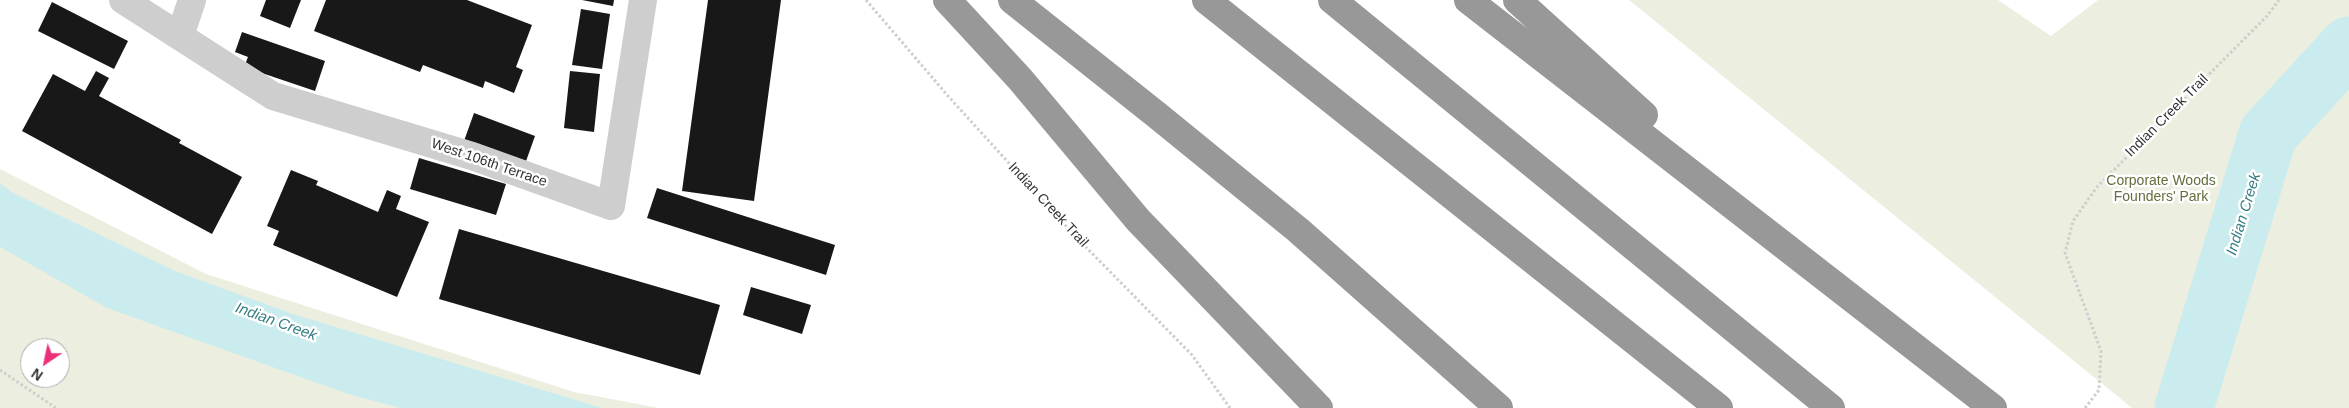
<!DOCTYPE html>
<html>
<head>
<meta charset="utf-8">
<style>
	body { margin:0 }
	#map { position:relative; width:2349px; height:408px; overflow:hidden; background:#fff; font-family:Arial,sans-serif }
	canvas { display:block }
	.north { position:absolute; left:20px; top:338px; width:50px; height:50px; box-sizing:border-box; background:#fff; border:1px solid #adadad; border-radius:50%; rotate:214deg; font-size:14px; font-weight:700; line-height:20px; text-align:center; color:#313131 }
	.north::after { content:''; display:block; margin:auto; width:18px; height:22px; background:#ec2f7b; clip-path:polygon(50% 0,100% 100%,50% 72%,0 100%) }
</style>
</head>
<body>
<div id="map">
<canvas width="2349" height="408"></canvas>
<div class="north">N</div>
</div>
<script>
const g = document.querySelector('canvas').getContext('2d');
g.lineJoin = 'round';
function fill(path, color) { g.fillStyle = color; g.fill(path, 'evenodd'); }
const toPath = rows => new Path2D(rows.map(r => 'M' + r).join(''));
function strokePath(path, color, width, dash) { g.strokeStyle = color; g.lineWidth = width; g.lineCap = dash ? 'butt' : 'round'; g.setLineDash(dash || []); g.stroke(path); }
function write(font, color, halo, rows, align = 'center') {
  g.font = font + ' Arial,sans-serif'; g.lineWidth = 5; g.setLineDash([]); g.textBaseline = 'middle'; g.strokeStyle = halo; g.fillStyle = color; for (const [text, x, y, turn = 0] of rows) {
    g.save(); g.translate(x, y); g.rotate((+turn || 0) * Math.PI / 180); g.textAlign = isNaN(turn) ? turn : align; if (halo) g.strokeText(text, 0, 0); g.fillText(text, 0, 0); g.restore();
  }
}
const green = toPath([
	[1629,0,1998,0,2051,36,2098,0,2349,0,2349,408,2132,408],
	[0,169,206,274,574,392,659,408,0,408],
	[30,348,60,348,60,378,30,378]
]);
const water = toPath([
	[0,183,13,193,175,271,293,314,602,408,401,408,351,395,107,308,0,247]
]);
const river = toPath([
	[2184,408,2268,134,2349,46]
]);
const building = toPath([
	[266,0,301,0,290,28,260,16],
	[326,0,467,0,532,25,516,67,523,70,514,93,485,81,483,88,423,65,420,72,314,31],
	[582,0,614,0,613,6],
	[708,0,781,0,754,201,682,191],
	[52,2,128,41,114,69,38,31],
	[581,9,610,14,602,69,572,65],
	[242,32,325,61,315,91,244,67,248,57,235,52],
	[96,71,109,78,99,96,181,140,179,143,242,177,212,234,22,131,53,74,85,91],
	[570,71,600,74,594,132,564,128],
	[474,113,535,136,525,164,464,141],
	[419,158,506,184,496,215,410,189],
	[291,170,318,181,316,185,378,212,387,190,401,196,396,209,429,222,397,297,273,245,279,231,267,226],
	[657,188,835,245,826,275,647,218],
	[459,229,720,305,700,375,439,299],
	[751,287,811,305,802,334,743,315]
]);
const path = toPath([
	[866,0,948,96,1076,237,1192,355,1230,408],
	[0,370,56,408],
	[2085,408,2099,390,2101,351,2065,253,2073,221,2097,187,2267,16,2279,0]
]);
const minor = toPath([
	[123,0,273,96,472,156,611,206,643,0],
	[180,36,192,0]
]);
const highway = toPath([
	[947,0,1020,79,1138,220,1319,408],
	[1012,0,1158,116,1298,230,1499,408],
	[1206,0,1719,408],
	[1332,0,1831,408],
	[1468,0,1993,408],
	[1517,0,1644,115]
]);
const streetNames = [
	["Indian Creek Trail",2167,116,-45],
	["West 106th Terrace",489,163,19],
	["Indian Creek Trail",1048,205,47]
];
const parkNames = [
	["Corporate Woods",2161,181],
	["Founders' Park",2161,197]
];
const waterNames = [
	["Indian Creek",2244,214,-73],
	["Indian Creek",276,322,20]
];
fill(green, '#eceedf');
fill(water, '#cbecee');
strokePath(river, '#cbecee', 59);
fill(building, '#181818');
strokePath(path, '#cecece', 3, [2.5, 2.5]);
strokePath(minor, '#cecece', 28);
strokePath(highway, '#989898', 28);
write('14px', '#313131', '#fff', streetNames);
write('14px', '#646f3c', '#fff', parkNames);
write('italic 15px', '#357e83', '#fff', waterNames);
</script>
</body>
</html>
